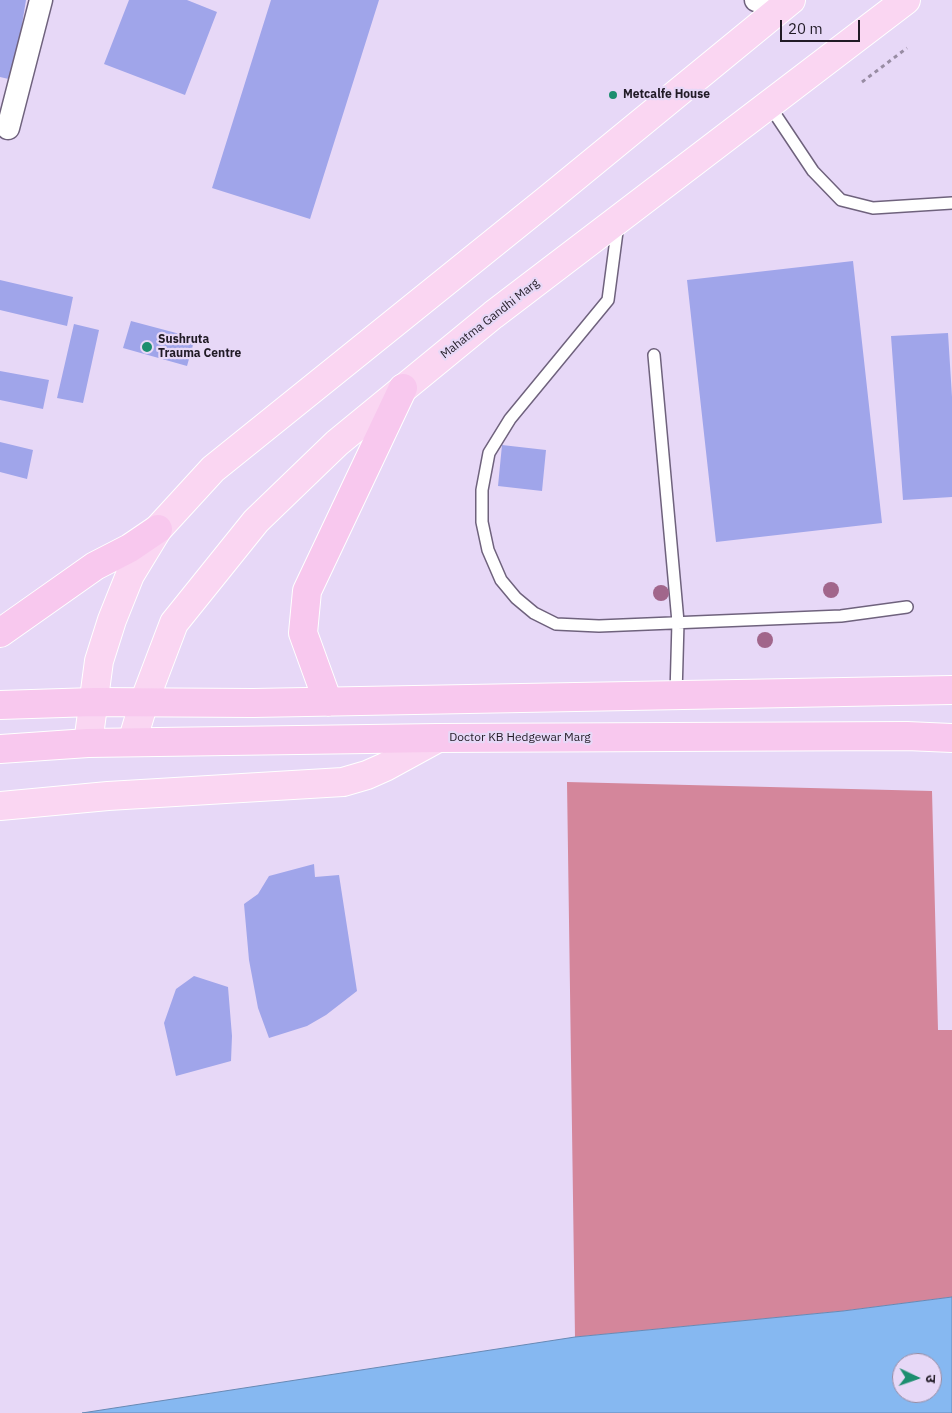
<!DOCTYPE html>
<html>
<head>
<meta charset="utf-8">
<style>
	body { margin:0 }
	#map { position:relative; width:952px; height:1413px; overflow:hidden; background:#e7d8f7; font-family:"IBM Plex Sans","Noto Sans Devanagari",sans-serif }
	canvas { display:block }
	.north { position:absolute; left:892px; top:1353px; width:50px; height:50px; box-sizing:border-box; background:#e7d8f7; border:1px solid #988ca3; border-radius:50%; rotate:93deg; font-size:14px; font-weight:700; line-height:20px; text-align:center; color:#211b26 }
	.north::after { content:''; display:block; margin:auto; width:18px; height:22px; background:#1c8e6f; clip-path:polygon(50% 0,100% 100%,50% 72%,0 100%) }
	.scale { position:absolute; left:780px; top:20px; width:80px; height:22px; box-sizing:border-box; border:2px solid #211b26; border-top:0; padding-left:6px; font-size:15px; line-height:18px; white-space:nowrap; color:#211b26; -webkit-text-stroke:4px #e7d8f7; paint-order:stroke }
</style>
</head>
<body>
<div id="map">
<canvas width="952" height="1413"></canvas>
<div class="north">उ</div>
<div class="scale">20 m</div>
</div>
<script>
const g = document.querySelector('canvas').getContext('2d');
g.lineJoin = 'round';
function fill(path, color) { g.fillStyle = color; g.fill(path, 'evenodd'); }
const toPath = rows => new Path2D(rows.map(r => 'M' + r).join(''));
function strokePath(path, color, width, dash) { g.strokeStyle = color; g.lineWidth = width; g.lineCap = dash ? 'butt' : 'round'; g.setLineDash(dash || []); g.stroke(path); }
function write(font, color, halo, rows, align = 'center') {
  g.font = font + ' "IBM Plex Sans",sans-serif'; g.lineWidth = 4.5; g.setLineDash([]); g.textBaseline = 'middle'; g.strokeStyle = halo; g.fillStyle = color; for (const [text, x, y, turn = 0] of rows) {
    g.save(); g.translate(x, y); g.rotate((+turn || 0) * Math.PI / 180); g.textAlign = isNaN(turn) ? turn : align; if (halo) g.strokeText(text, 0, 0); g.fillText(text, 0, 0); g.restore();
  }
}
const forest = toPath([
	[567,782,932,791,938,1030,952,1030,952,1297,843,1311,575,1337]
]);
const water = toPath([
	[952,1297,952,1413,82,1413,575,1337,843,1311,952,1297],
	[902,1363,932,1363,932,1393,902,1393,902,1363]
]);
const building = toPath([
	[0,0,26,0,13,80,0,77],
	[129,0,187,0,217,12,185,95,104,64],
	[271,0,379,0,310,219,212,188],
	[853,261,882,523,716,542,687,280],
	[0,280,73,297,67,326,0,310],
	[131,321,195,338,187,366,123,348],
	[74,324,99,330,83,403,57,398],
	[948,333,952,397,952,497,903,500,891,336],
	[0,371,49,380,43,409,0,400],
	[0,442,33,450,27,479,0,472],
	[502,445,546,450,542,491,498,486],
	[314,864,315,877,339,875,357,991,326,1015,307,1026,269,1038,258,1008,249,960,244,904,258,894,269,876],
	[194,976,228,987,232,1036,231,1061,176,1076,164,1023,176,989]
]);
const path = toPath([
	[862,82,907,48]
]);
const service = toPath([
	[769,105,813,171,841,200,873,208,952,203],
	[618,224,608,300,510,419,489,453,482,490,482,522,488,550,501,580,516,598,534,613,556,624,599,626,841,616,907,607],
	[654,355,678,622,676,695]
]);
const minor = toPath([
	[756,0,781,8],
	[8,128,41,0]
]);
const primary = toPath([
	[132,742,144,702,174,623,256,521,337,443,493,315,906,0],
	[88,743,99,661,112,620,130,575,158,529,213,469,547,200,791,0],
	[0,806,108,796,343,782,367,775,385,767,438,738]
]);
const trunk = toPath([
	[0,633,95,566,130,548,158,529],
	[328,702,303,633,307,591,403,388],
	[0,705,94,702,253,703,952,690],
	[0,749,88,743,438,738,907,736,952,738]
]);
const trees = [
	[831,590],
	[661,593],
	[765,640]
];
const markers = [
	[613,95,5,"#1c8e6f"],
	[147,347,6,"#1c8e6f"]
];
const poiNames = [
	["Metcalfe House",623,95],
	["Sushruta",158,340],
	["Trauma Centre",158,354]
];
const streetNames = [
	["Mahatma Gandhi Marg",490,319,-38],
	["Doctor KB Hedgewar Marg",520,738]
];
fill(forest, '#d4869b');
fill(water, '#86b8f1');
strokePath(water, '#6889b4', 1);
fill(building, '#a0a5ea');
strokePath(service, '#6f627d', 14);
strokePath(minor, '#6f627d', 25);
strokePath(primary, '#fff', 30);
strokePath(trunk, '#fff', 30);
strokePath(path, '#988ca3', 3, [4, 4]);
strokePath(service, '#fff', 11);
strokePath(minor, '#fff', 22);
strokePath(primary, '#fad6f2', 28);
strokePath(trunk, '#f8c8ee', 28);
g.fillStyle = '#a1668b';
for (const [x, y] of trees) { g.beginPath(); g.arc(x, y, 8, 0, 2 * Math.PI); g.fill(); }
for (const [x, y, r, color] of markers) { const dot = new Path2D(); dot.arc(x, y, r, 0, 2 * Math.PI); g.fillStyle = color; g.fill(dot); strokePath(dot, '#e7d8f7', 2); }
write('bold 12px', '#211b26', '#e7d8f7', poiNames, 'left');
write('12px', '#211b26', '#e7d8f7', streetNames);
</script>
</body>
</html>
